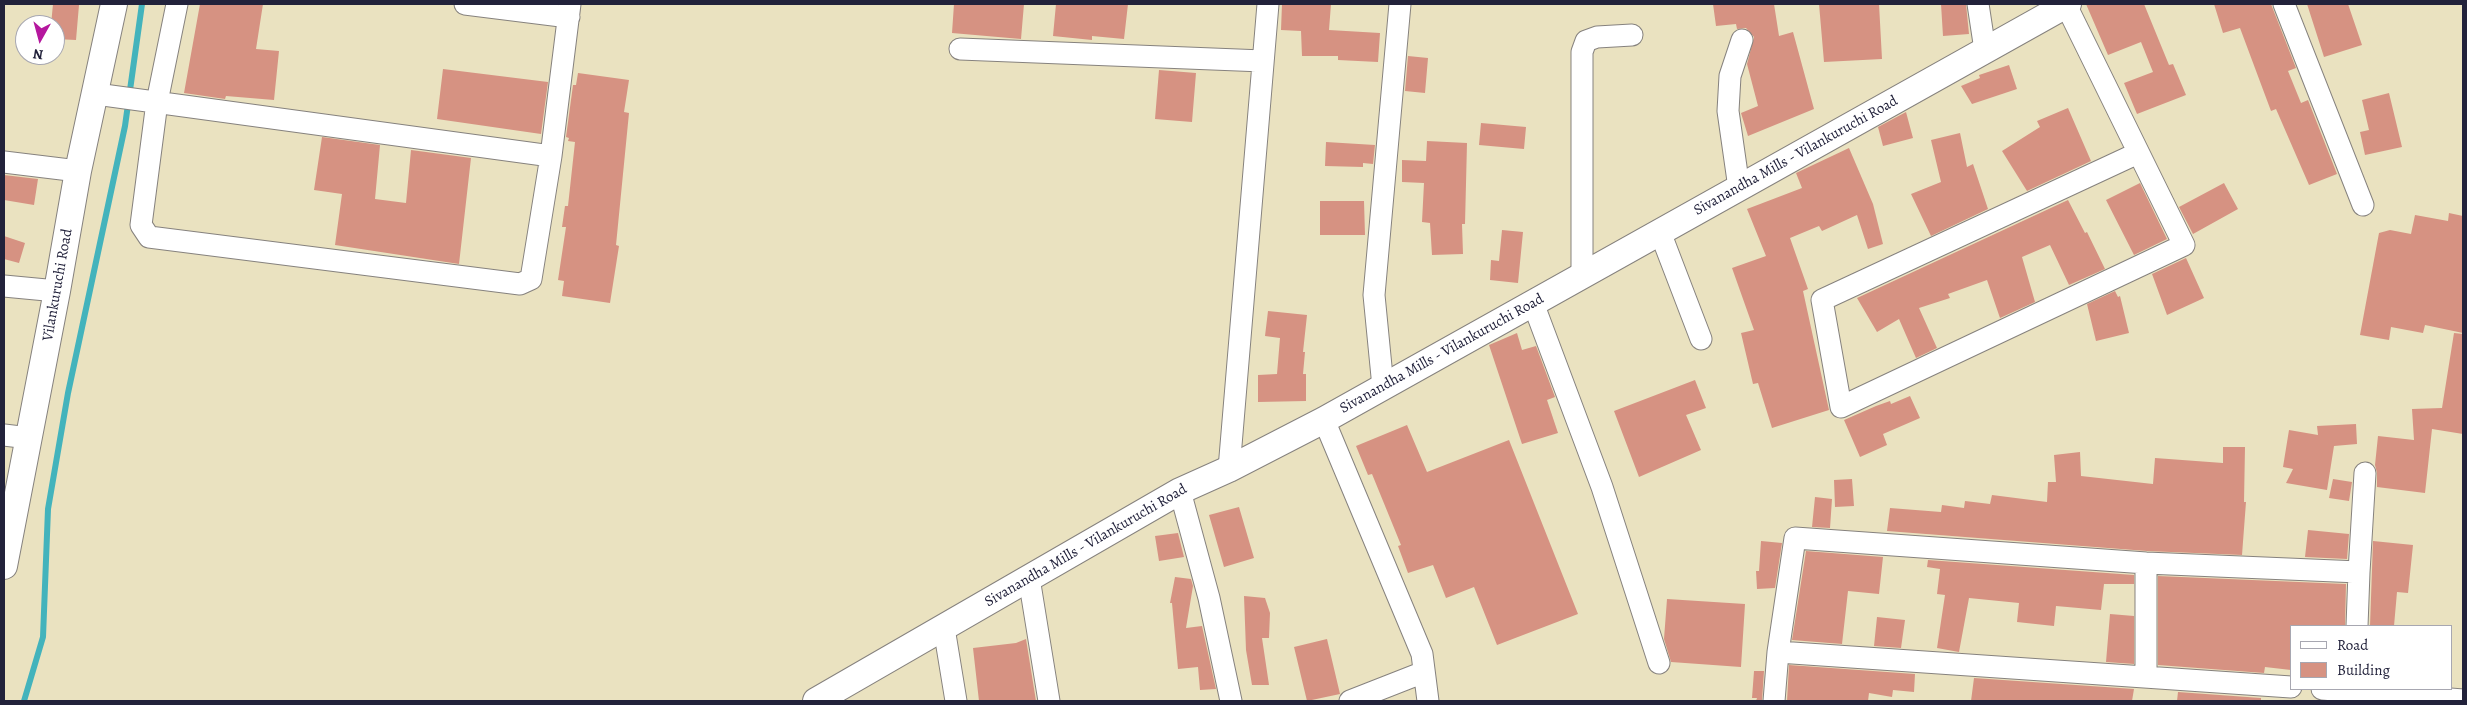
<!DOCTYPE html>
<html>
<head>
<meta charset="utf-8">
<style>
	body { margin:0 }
	#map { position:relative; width:2467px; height:705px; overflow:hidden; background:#eae2c0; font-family:Alegreya,serif }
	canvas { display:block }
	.frame { position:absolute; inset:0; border:5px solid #22223b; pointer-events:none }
	.legend { position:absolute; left:2290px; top:625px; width:162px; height:65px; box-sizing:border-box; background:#fff; border:1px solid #a7a7b1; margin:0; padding:6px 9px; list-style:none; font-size:15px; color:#22223b }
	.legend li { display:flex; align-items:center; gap:10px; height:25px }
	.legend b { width:25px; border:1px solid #a7a7b1 }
	.north { position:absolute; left:15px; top:15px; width:50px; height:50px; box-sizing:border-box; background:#fff; border:1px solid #a7a7b1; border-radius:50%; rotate:187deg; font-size:14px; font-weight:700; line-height:20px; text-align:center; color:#22223b }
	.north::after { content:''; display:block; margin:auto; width:18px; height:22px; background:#b5179e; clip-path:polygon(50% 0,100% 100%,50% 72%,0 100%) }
</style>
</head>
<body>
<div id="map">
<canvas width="2467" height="705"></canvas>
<div class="frame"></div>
<ul class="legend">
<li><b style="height:6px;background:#fff"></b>Road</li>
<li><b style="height:14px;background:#d69282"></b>Building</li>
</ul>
<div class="north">N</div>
</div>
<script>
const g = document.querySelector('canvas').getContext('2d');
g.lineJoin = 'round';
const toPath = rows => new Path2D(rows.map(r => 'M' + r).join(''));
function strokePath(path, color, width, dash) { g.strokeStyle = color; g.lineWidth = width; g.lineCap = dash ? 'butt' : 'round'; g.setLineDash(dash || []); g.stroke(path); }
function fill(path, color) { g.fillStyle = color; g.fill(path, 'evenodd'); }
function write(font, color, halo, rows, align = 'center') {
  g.font = font + ' Alegreya,serif'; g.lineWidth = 4.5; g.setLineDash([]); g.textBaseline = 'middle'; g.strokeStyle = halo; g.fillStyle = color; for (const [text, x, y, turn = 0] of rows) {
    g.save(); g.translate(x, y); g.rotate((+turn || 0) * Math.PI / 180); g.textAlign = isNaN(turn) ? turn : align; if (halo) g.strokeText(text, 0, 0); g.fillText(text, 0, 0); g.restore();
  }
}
const stream = toPath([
	[24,701,43,637,48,509,68,393,125,126,142,4]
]);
const building = toPath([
	[53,4,79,5,76,40,55,39,55,25,51,25],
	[200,4,263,4,256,49,279,51,274,100,226,96,225,99,184,93],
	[954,4,1024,4,1021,39,952,33],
	[1056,4,1128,4,1124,39,1092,36,1092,40,1053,36],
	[1282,4,1331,4,1329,30,1380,33,1378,62,1338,60,1338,56,1302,56,1301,31,1281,30],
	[1713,4,1774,4,1779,36,1793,32,1814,109,1748,136,1741,113,1758,106,1747,64,1754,37,1746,28,1737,29,1736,24,1716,26],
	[1819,4,1879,4,1882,59,1824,62],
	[1941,4,1966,4,1969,34,1943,36],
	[2086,4,2144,4,2169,65,2173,64,2186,95,2137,114,2124,83,2153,72,2141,42,2108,55],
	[2214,4,2271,4,2296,68,2288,71,2301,103,2308,100,2337,174,2309,185,2276,109,2271,111,2240,28,2223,33],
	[2307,4,2348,4,2362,45,2324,57],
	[1408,56,1428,58,1425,93,1405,91],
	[2009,65,2017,89,1972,104,1961,86,1980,78,1979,75],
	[443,69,548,82,541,134,437,119],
	[1159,70,1196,73,1192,122,1155,119],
	[578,73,629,80,624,112,629,113,616,245,619,246,610,303,562,296,564,281,558,280,566,227,562,227,565,206,568,206,575,142,568,141,569,138,566,137,573,85,576,85],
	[2389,93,2402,147,2365,155,2360,132,2369,130,2362,100],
	[2068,108,2091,161,2027,191,2002,151,2040,127,2037,121],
	[1906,112,1913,138,1883,146,1878,127],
	[1481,123,1526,127,1524,149,1479,145],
	[1960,133,1967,167,1973,164,1988,209,1931,236,1911,194,1941,182,1931,140],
	[322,137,380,145,375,199,406,203,411,150,471,158,459,264,335,245,342,194,314,190],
	[1427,141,1467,143,1465,224,1462,224,1463,254,1432,255,1430,223,1422,222,1424,183,1402,182,1402,160,1426,161],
	[1326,142,1375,145,1373,164,1363,163,1363,167,1325,166],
	[1849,148,1873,204,1883,244,1868,249,1857,215,1822,231,1819,226,1790,238,1808,289,1803,291,1829,410,1772,428,1758,383,1753,384,1741,333,1754,330,1732,268,1766,256,1747,209,1802,188,1796,173],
	[4,175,38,179,34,205,4,200],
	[2140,183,2167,239,2134,255,2106,200],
	[2224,183,2238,209,2193,234,2179,207],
	[2068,200,2085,233,2087,232,2105,269,2069,285,2050,245,2022,257,2035,302,2000,318,1987,280,1948,294,1950,298,1919,308,1937,348,1916,358,1899,319,1877,332,1857,298],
	[1320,201,1364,201,1365,235,1320,235],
	[2449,213,2463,216,2463,333,2425,325,2423,333,2391,327,2389,340,2360,335,2379,233,2390,230,2411,234,2415,215,2448,221],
	[1502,230,1523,232,1518,283,1490,280,1491,260,1499,261],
	[4,236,25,243,19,263,4,259],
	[2186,258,2204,298,2167,315,2152,274],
	[2115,291,2118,297,2120,296,2129,333,2096,341,2087,304],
	[1268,311,1307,315,1303,352,1305,352,1303,374,1306,374,1306,401,1258,402,1258,375,1277,374,1280,338,1265,336],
	[1517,333,1522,350,1536,346,1555,397,1547,400,1558,433,1522,444,1489,345],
	[2454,333,2463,334,2463,434,2432,429,2425,493,2377,487,2377,473,2375,465,2378,436,2414,440,2412,409,2442,408],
	[1695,380,1706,408,1686,415,1701,450,1639,477,1614,411],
	[1910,396,1920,418,1883,434,1887,445,1860,457,1844,420,1876,406,1890,401,1891,404],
	[2356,424,2357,444,2334,446,2327,490,2286,483,2293,469,2283,467,2289,430,2318,435,2317,426],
	[1407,425,1427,472,1509,440,1578,614,1497,645,1474,587,1446,598,1433,565,1408,573,1398,546,1401,545,1372,474,1368,475,1356,446],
	[2223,447,2245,447,2244,502,2246,502,2242,555,2147,551,1887,531,1890,508,1941,512,1942,505,1964,508,1965,501,1990,504,1992,495,2047,502,2048,482,2056,482,2054,455,2080,452,2081,476,2153,484,2155,458,2223,463],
	[1852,479,1854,506,1835,507,1834,480],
	[2333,479,2352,482,2349,501,2329,498],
	[1815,497,1832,499,1830,528,1812,527],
	[1239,507,1254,558,1224,567,1209,515],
	[2308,530,2349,534,2347,559,2305,557],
	[1178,533,1184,557,1159,561,1155,536],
	[1761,541,1782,543,1775,588,1757,589,1756,571,1759,571],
	[2373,541,2413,545,2408,593,2397,592,2394,626,2370,626],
	[1806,551,1883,557,1879,594,1848,591,1842,644,1792,640],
	[1928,560,2134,575,2134,584,2104,584,2101,610,2056,606,2054,626,2017,622,2019,603,1969,598,1959,652,1937,648,1945,595,1937,594,1940,569,1927,567],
	[2158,576,2346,584,2345,626,2291,626,2291,670,2265,667,2264,673,2158,665],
	[1175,577,1191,579,1193,586,1186,628,1202,626,1216,689,1200,690,1198,667,1178,669,1172,603,1170,603],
	[1244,596,1265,598,1270,613,1269,638,1262,638,1269,685,1252,685,1246,650],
	[1667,599,1745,604,1741,667,1671,662,1664,639],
	[2110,614,2134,616,2134,664,2106,662],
	[1877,617,1905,620,1901,648,1874,646],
	[1026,639,1036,701,979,701,973,648,1016,643],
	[1327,639,1340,694,1307,701,1294,647],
	[1789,665,1915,674,1914,692,1893,690,1892,697,1869,693,1868,701,1787,701],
	[1754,671,1764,671,1762,701,1756,701,1757,698,1752,698],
	[1974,678,2134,689,2132,701,1971,701],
	[2178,692,2261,698,2261,701,2177,701]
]);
const minor = toPath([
	[177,4,157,102,141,225,149,237,520,284,531,279,551,156,570,4],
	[465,4,569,17],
	[1978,4,1985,50],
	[2284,4,2363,205],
	[2066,5,2184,245,1841,407,1822,300,2138,153],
	[960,49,1263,61],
	[96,94,551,156],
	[4,162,78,171],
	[1739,188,1728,111,1730,76,1742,40],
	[1660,232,1701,339],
	[1582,275,1582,52,1586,41,1597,37,1632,35],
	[4,286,57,291],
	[1533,303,1602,487,1659,663],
	[1383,387,1374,295,1400,4],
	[1324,420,1422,654,1428,701],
	[4,435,29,438],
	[1229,469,1268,4],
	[1180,491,1209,598,1231,701],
	[2146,563,2146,676],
	[2359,572,2365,473],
	[1029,578,1049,701],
	[944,628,956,701],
	[2291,687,1778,652,1795,538,2146,563,2359,572,2357,626],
	[2322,689,2463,700],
	[1350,701,1424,672],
	[1774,701,1778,652]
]);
const major = toPath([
	[4,566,57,291,78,171,114,4],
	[816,701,1180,491,1229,469,1324,420,2068,4]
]);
const streetNames = [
	["Sivanandha Mills - Vilankuruchi Road",1796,156,-29],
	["Vilankuruchi Road",58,285,-80],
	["Sivanandha Mills - Vilankuruchi Road",1442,354,-29],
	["Sivanandha Mills - Vilankuruchi Road",1086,546,-30]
];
strokePath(stream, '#43b3bc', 6);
fill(building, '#d69282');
strokePath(minor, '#86827e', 23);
strokePath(major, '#86827e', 28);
strokePath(minor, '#fff', 21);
strokePath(major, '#fff', 26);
write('15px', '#22223b', '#fff', streetNames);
</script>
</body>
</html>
